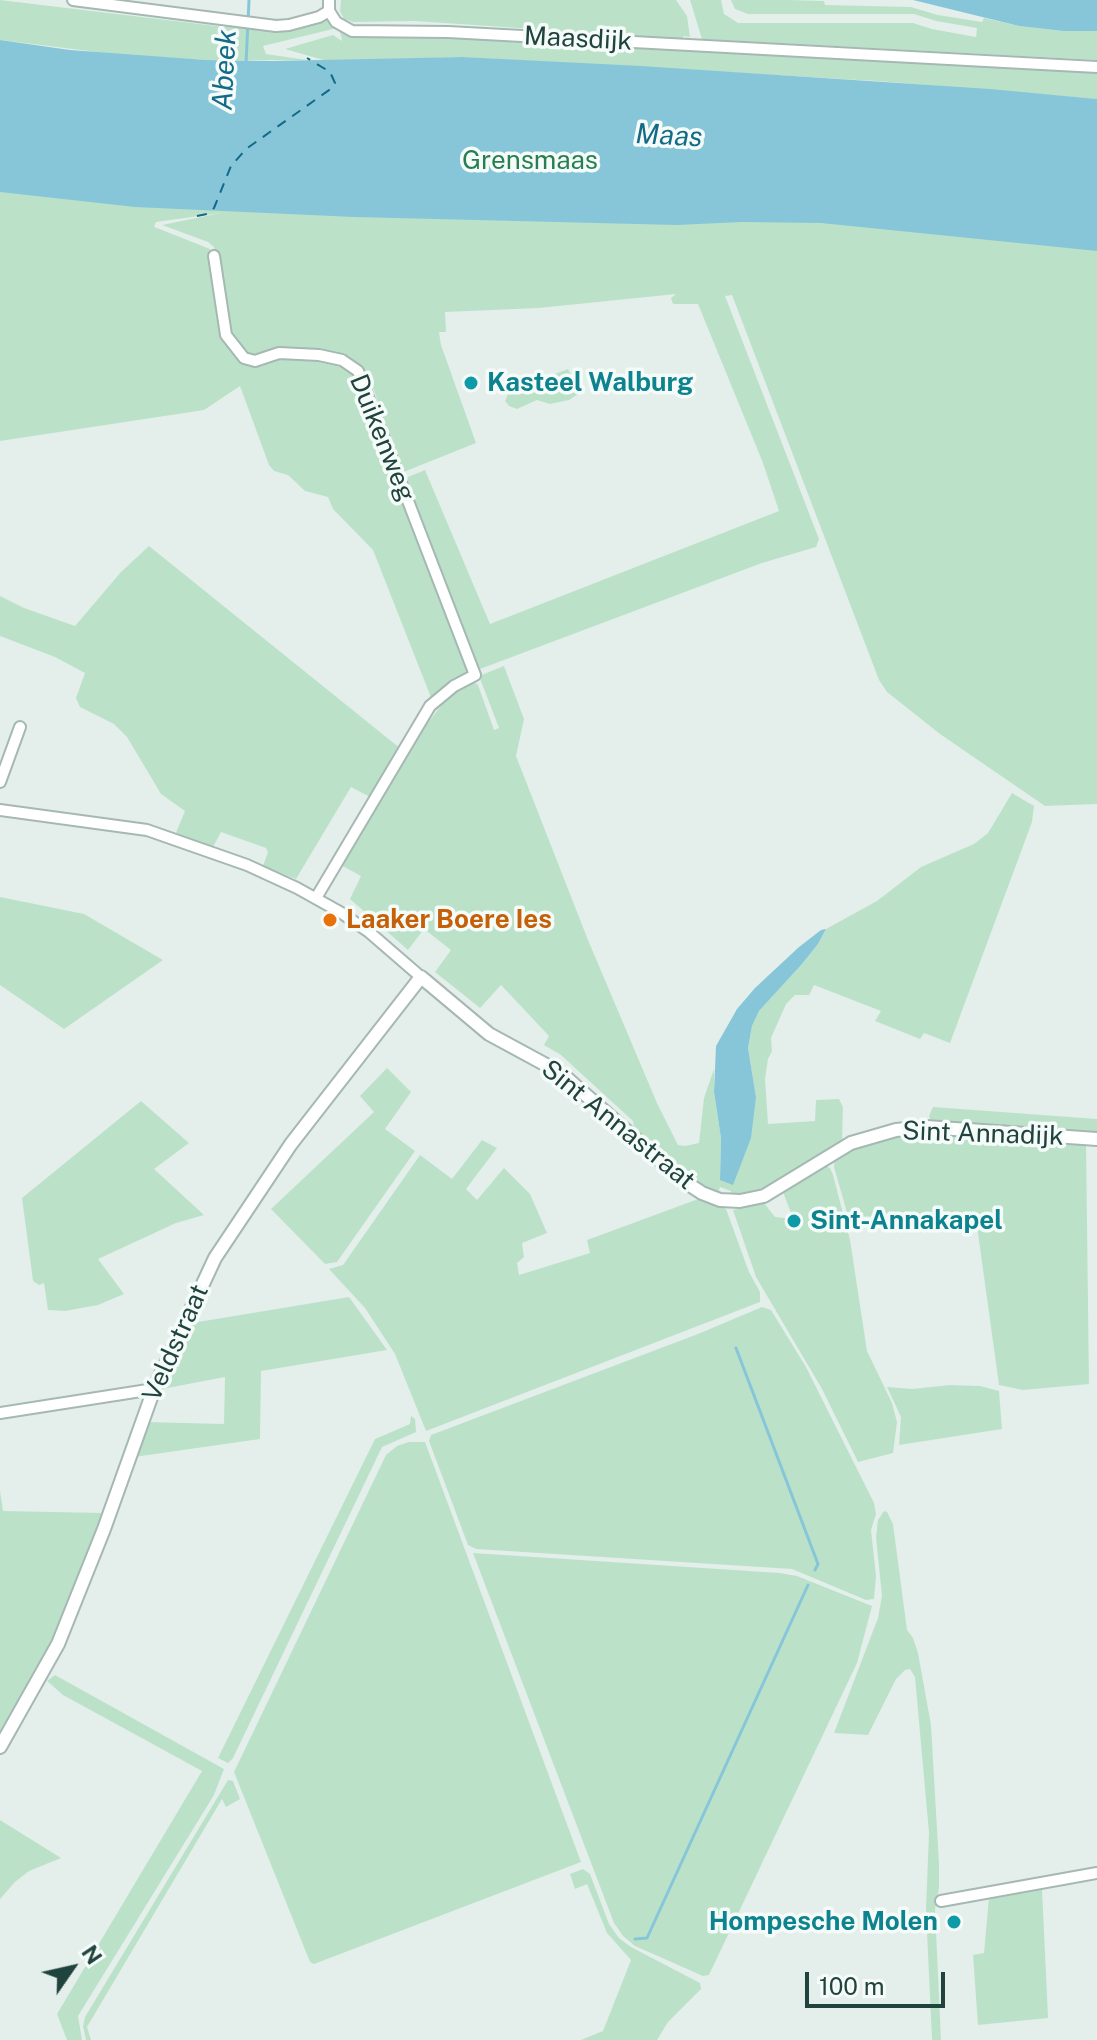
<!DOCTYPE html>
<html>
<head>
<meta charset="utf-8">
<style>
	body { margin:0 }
	#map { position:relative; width:1097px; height:2040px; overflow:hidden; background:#e4efeb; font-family:"Public Sans",sans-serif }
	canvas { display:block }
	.north { position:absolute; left:32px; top:1928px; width:80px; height:80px; -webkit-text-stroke:6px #f5fbf8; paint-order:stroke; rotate:56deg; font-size:22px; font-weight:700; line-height:32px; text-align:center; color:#21433d }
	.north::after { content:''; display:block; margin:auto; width:28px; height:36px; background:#21433d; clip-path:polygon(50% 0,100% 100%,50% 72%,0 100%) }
	.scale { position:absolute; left:805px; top:1972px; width:140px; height:36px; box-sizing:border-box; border:4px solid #21433d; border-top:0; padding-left:10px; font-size:24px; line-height:28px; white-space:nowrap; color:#21433d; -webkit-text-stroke:6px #f5fbf8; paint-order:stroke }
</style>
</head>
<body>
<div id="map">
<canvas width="1097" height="2040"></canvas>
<div class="north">N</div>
<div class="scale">100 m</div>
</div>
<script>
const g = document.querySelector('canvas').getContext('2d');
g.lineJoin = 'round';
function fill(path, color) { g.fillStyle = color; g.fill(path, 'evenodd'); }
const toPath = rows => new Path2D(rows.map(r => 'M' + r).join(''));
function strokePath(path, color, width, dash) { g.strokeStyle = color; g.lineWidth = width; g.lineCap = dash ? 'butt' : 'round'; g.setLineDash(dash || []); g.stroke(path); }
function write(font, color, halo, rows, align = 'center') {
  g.font = font + ' "Public Sans",sans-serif'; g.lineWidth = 7; g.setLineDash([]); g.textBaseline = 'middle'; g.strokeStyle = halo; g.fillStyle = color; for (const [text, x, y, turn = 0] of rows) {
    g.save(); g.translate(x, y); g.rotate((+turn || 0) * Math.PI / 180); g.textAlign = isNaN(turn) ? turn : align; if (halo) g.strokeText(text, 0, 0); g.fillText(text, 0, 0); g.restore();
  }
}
const green = toPath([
	[0,0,225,27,318,20,327,21,337,28,263,46,266,54,307,60,206,60,121,55,0,40],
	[341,0,676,0,687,16,690,37,683,36,683,39,415,21,353,22,344,19,340,11],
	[690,0,721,0,724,14,738,23,913,23,932,29,976,37,977,28,936,21,914,14,748,14,735,9,731,0,788,0,824,1,825,5,911,7,938,15,982,22,984,18,1019,26,1063,31,1097,31,1097,60,702,39],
	[340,31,415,33,1097,71,1097,99,877,81,463,57,327,61,285,49,333,35,342,41],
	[501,98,771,102,912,109,1056,130,1097,139,1097,804,1045,806,940,734,887,692,879,680,732,295,725,296,819,539,816,547,762,563,480,669,475,665,403,479,425,470,490,624,779,511,763,463,698,304,673,304,671,298,676,294,539,308,445,312,446,332,439,332,441,345,476,443,401,473,374,390,362,368,353,361,329,353,279,349,252,359,244,356,231,342,226,332,214,247,208,242,162,225,221,213,156,222,154,227,157,228,210,249,223,332,230,346,245,361,257,363,274,356,285,355,328,362,355,373,362,383,374,423,469,669,468,676,432,700,373,550,333,509,328,497,305,491,288,475,274,471,269,465,240,386,204,410,0,441,0,113,66,123,203,130,352,134],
	[568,369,580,393,569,400,550,404,537,400,517,409,509,406,505,401,509,392],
	[149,546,401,749,372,798,351,787,296,879,263,866,268,852,266,848,221,832,213,847,175,835,185,811,161,794,127,737,114,724,80,707,76,698,85,673,55,657,0,636,0,596,24,608,75,626,121,572],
	[504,666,524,719,516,756,588,940,657,1103,678,1145,685,1146,699,1143,704,1098,714,1069,714,1092,721,1138,720,1179,756,1097,748,1048,752,1026,759,1011,802,964,818,944,826,929,877,901,921,867,974,844,988,833,1012,793,1034,806,1032,822,950,1043,924,1033,920,1039,875,1021,881,1011,814,985,809,995,795,995,786,1004,771,1038,772,1051,768,1059,765,1079,768,1124,815,1121,816,1100,839,1099,843,1107,842,1143,772,1187,742,1196,731,1196,731,1191,720,1187,718,1193,682,1173,635,1132,633,1121,561,1055,544,1045,549,1036,501,985,480,1008,435,972,451,950,424,929,408,950,350,899,361,876,339,864,409,747,454,689,473,681,478,685,494,730,499,728,479,676],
	[0,897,84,914,163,960,64,1029,0,985],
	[387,1068,411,1092,385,1129,415,1151,337,1262,325,1264,271,1209,374,1112,360,1096],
	[141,1101,189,1143,154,1169,204,1215,176,1223,98,1259,124,1294,98,1305,65,1311,48,1310,44,1283,39,1285,33,1281,22,1198],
	[933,1107,1097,1119,1097,1135,931,1122,929,1116],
	[911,1132,1086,1142,1089,1384,1023,1390,999,1385,976,1219,848,1216,834,1167,835,1157,855,1147],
	[482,1140,497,1148,466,1189,477,1200,504,1168,530,1194,547,1233,522,1243,524,1257,517,1263,519,1275,590,1253,587,1240,701,1198,726,1209,749,1272,760,1292,760,1302,426,1431,395,1354,365,1308,329,1269,343,1265,420,1155,452,1179],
	[823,1165,830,1168,833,1175,850,1240,867,1351,892,1403,897,1422,893,1453,858,1462,822,1389,756,1277,733,1210,764,1203,775,1217,785,1218,798,1231,803,1224,791,1213,783,1192],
	[349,1297,387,1350,261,1371,260,1439,134,1457,146,1422,224,1424,225,1377,157,1390,186,1324],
	[762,1307,771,1310,806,1367,874,1503,876,1514,871,1530,876,1576,874,1599,866,1600,792,1569,476,1549,468,1545,429,1441,431,1435,698,1334],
	[950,1385,980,1386,999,1391,1002,1429,899,1445,901,1417,887,1387,912,1389],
	[411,1416,415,1419,416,1432,382,1447,233,1758,228,1763,218,1758,375,1439,410,1424],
	[409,1442,425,1442,581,1862,314,1964,310,1962,234,1772,386,1455,397,1446],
	[0,1491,3,1511,104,1513,58,1634,0,1737],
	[884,1511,887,1512,893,1524,907,1630,913,1638,918,1653,931,1725,939,1864,939,1888,935,1909,941,2040,932,2040,926,1909,929,1833,915,1677,910,1669,905,1670,896,1679,868,1735,834,1733,878,1618,882,1596,876,1537,878,1520],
	[473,1553,780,1573,797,1576,872,1606,857,1663,709,1975,703,1976,635,1946,623,1936,614,1923],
	[55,1675,224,1769,214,1795,78,2016,82,2040,67,2040,57,2014,202,1771,63,1695,47,1681],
	[228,1780,233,1781,240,1799,226,1807,222,1799,87,2027,91,2040,86,2040,83,2026,85,2017],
	[0,1820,61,1858,29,1871,15,1882,0,1899],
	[583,1869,590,1874,609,1924,619,1938,631,1947,700,1983,701,1989,668,2022,657,2040,581,2040,603,2031,631,1960,607,1933,587,1884,575,1889,570,1874],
	[1042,1888,1048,2018,978,2025,973,1955,984,1953,989,1897]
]);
const water = toPath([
	[913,0,1097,0,1097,31,1063,31,1019,26],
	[0,40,70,50,206,60,272,61,463,57,641,66,990,89,1097,99,1097,251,821,223,742,222,677,225,354,217,135,207,0,192],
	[826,929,818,944,802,964,759,1011,752,1026,748,1048,756,1097,751,1138,733,1185,720,1180,721,1138,714,1092,716,1046,737,1009,755,988,799,947,821,930]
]);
const stream = toPath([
	[246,64,249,0],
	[736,1348,818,1564,815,1570],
	[635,1939,647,1938,808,1585]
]);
const ferry = toPath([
	[197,216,207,214,214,208,231,166,246,149,332,88,335,83,330,72,307,58]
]);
const minor = toPath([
	[73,0,276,26,289,25,319,17,329,11],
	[329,0,329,11,336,22,352,31,448,32,1097,67],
	[214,256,226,335,244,358,255,361,279,353,319,355,342,360,358,371,475,675,454,686,430,706,316,898],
	[0,782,20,727],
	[0,810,147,830,247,865,297,888,340,912,369,932,421,977],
	[0,1413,154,1389],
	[941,1901,1097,1873]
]);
const tertiary = toPath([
	[0,1747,58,1644,104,1529,154,1389,215,1258,291,1144,421,977,489,1034,561,1073,682,1180,702,1193,720,1200,740,1201,764,1196,851,1143,896,1130,926,1127,1097,1139]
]);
const markers = [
	[471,383,8,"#0f9aa8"],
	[330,920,8,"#e8710a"],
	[794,1221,8,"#0f9aa8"],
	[954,1922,8,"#0f9aa8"]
];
const streetNames = [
	["Maasdijk",578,39,3],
	["Duikenweg",382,438,68],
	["Sint Annastraat",618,1125,39],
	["Sint Annadijk",983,1134,2],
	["Veldstraat",176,1343,-66]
];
const parkNames = [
	["Grensmaas",530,161]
];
const cultureNames = [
	["Kasteel Walburg",487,383],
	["Sint-Annakapel",810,1221],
	["Hompesche Molen",938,1922,"right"]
];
const foodNames = [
	["Laaker Boere Ies",346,920]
];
const waterNames = [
	["Abeek",225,70,-87],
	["Maas",669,136,3]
];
fill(green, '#bbe2c9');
fill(water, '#87c6d9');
strokePath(stream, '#87c6d9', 3);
strokePath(ferry, '#136a87', 2, [10, 8]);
strokePath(minor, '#a6b8b3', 14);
strokePath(tertiary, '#a6b8b3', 16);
strokePath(minor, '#fff', 10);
strokePath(tertiary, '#fff', 12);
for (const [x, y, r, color] of markers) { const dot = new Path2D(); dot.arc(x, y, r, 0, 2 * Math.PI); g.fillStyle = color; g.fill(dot); strokePath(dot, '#f5fbf8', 3); }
write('26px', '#21433d', '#f5fbf8', streetNames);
write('26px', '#267f50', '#f5fbf8', parkNames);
write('bold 26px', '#0d838f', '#f5fbf8', cultureNames, 'left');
write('bold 26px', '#c56008', '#f5fbf8', foodNames, 'left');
write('italic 28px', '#136a87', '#f5fbf8', waterNames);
</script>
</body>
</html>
